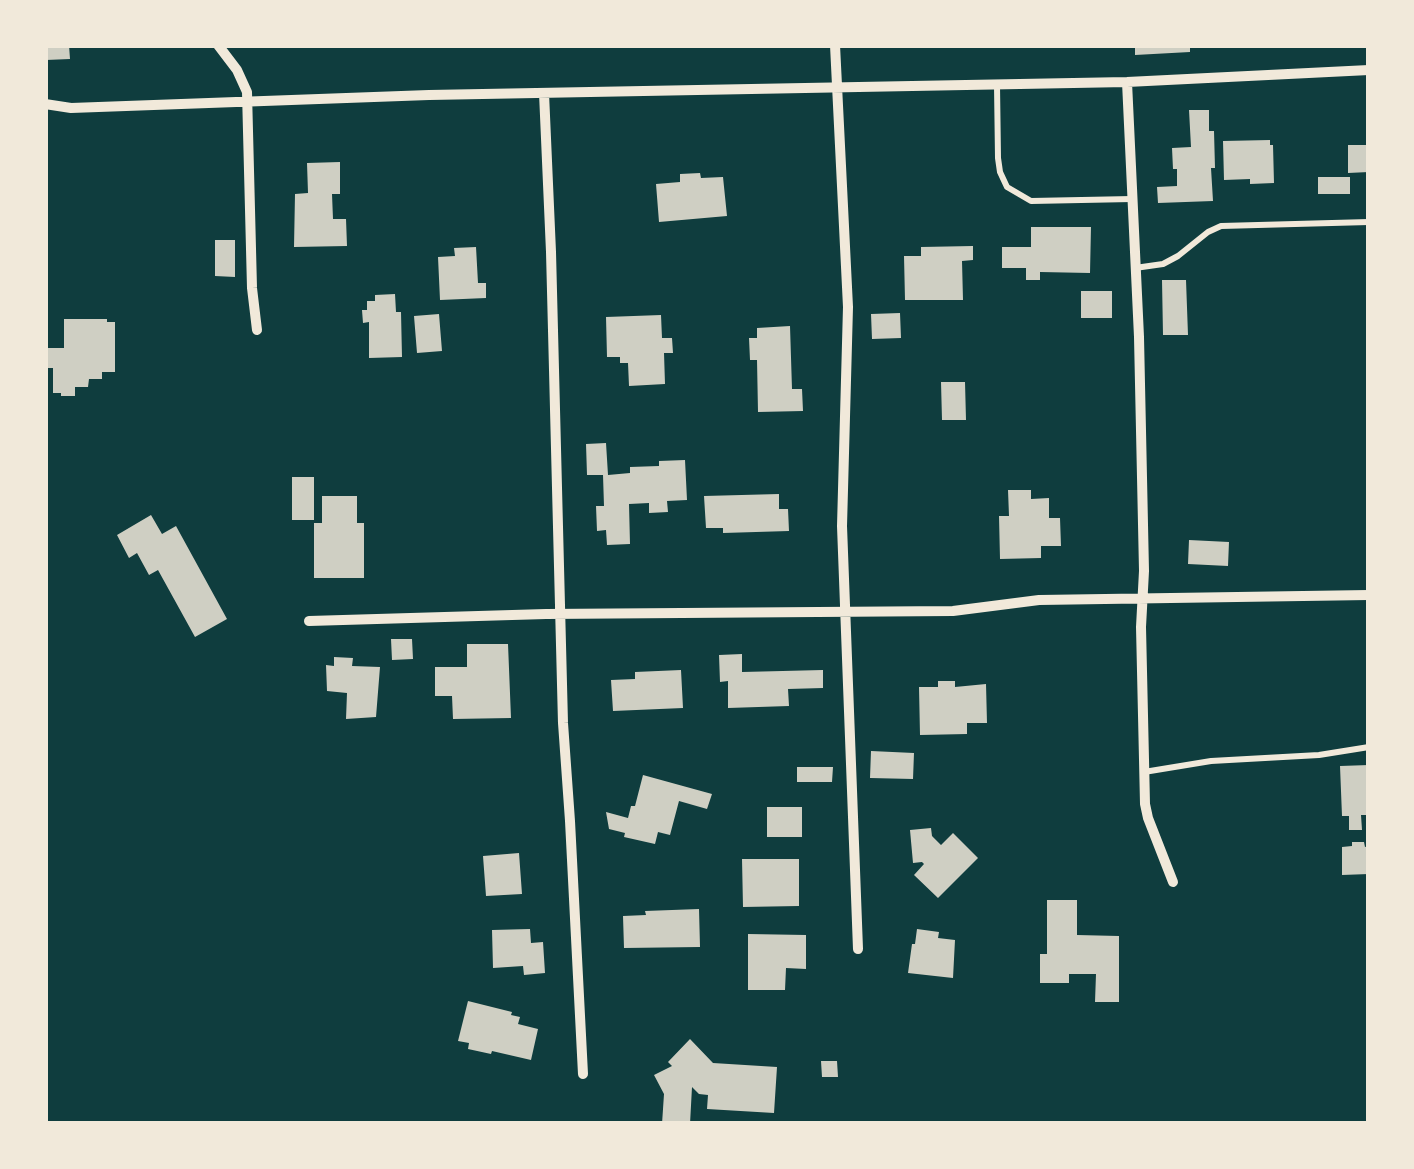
<!DOCTYPE html>
<html>
<head>
<meta charset="utf-8">
<style>
	body { margin:0 }
	#map { position:relative; width:1414px; height:1169px; overflow:hidden; background:#0f3d3e; font-family:Commissioner,sans-serif }
	canvas { display:block }
	.frame { position:absolute; inset:0; border:48px solid #f1e9da; pointer-events:none }
</style>
</head>
<body>
<div id="map">
<canvas width="1414" height="1169"></canvas>
<div class="frame"></div>
</div>
<script>
const g = document.querySelector('canvas').getContext('2d');
g.lineJoin = 'round';
function fill(path, color) { g.fillStyle = color; g.fill(path, 'evenodd'); }
const toPath = rows => new Path2D(rows.map(r => 'M' + r).join(''));
function strokePath(path, color, width, dash) { g.strokeStyle = color; g.lineWidth = width; g.lineCap = dash ? 'butt' : 'round'; g.setLineDash(dash || []); g.stroke(path); }
const building = toPath([
	[45,45,69,45,70,59,46,60],
	[1135,45,1190,45,1190,52,1135,55],
	[1189,110,1209,110,1209,131,1214,131,1215,168,1211,168,1213,201,1158,203,1157,187,1177,186,1177,169,1173,169,1172,148,1191,147],
	[1270,140,1270,145,1273,145,1274,183,1250,184,1250,179,1224,180,1223,141],
	[1348,145,1369,145,1369,172,1348,173],
	[340,162,340,194,332,194,333,219,346,219,347,246,294,247,295,194,308,193,307,163],
	[700,173,701,178,723,177,727,216,659,222,656,184,680,182,680,174],
	[1318,177,1350,177,1350,194,1318,194],
	[1031,227,1091,227,1090,273,1040,272,1040,280,1026,280,1026,268,1002,268,1002,247,1031,247],
	[215,240,235,240,235,277,215,276],
	[973,246,973,260,962,261,963,300,905,300,904,256,921,256,921,247],
	[476,247,478,283,486,283,486,298,440,300,438,257,455,256,454,248],
	[1162,280,1186,280,1188,335,1163,335],
	[1081,291,1112,291,1112,318,1081,318],
	[395,294,396,312,401,312,402,357,369,358,369,322,363,323,362,310,367,310,367,301,375,301,375,295],
	[900,313,901,338,872,339,871,314],
	[439,314,442,351,417,353,414,316],
	[661,315,662,338,672,338,673,353,664,353,665,384,629,386,628,363,620,363,620,357,607,357,606,317],
	[64,319,107,319,107,322,115,322,115,372,102,372,102,379,89,379,88,387,75,387,75,396,61,396,61,393,53,393,53,368,45,368,45,348,64,348],
	[790,326,792,389,802,389,803,411,758,412,757,360,750,360,749,338,757,338,757,328],
	[941,382,965,382,966,420,942,420],
	[606,443,608,475,630,473,630,467,659,466,659,461,685,460,687,500,667,501,668,512,649,513,649,503,629,504,630,544,607,545,606,530,597,531,596,506,604,506,603,475,587,475,586,444],
	[292,477,314,477,314,520,292,520],
	[1008,490,1031,490,1031,499,1049,498,1049,518,1060,518,1061,546,1041,546,1041,558,1000,559,999,516,1009,516],
	[779,494,779,509,788,509,789,531,723,533,723,528,706,528,704,496],
	[322,496,357,496,357,523,364,523,364,578,314,578,314,523,322,523],
	[151,515,162,534,176,526,227,619,195,637,158,570,149,575,137,553,129,558,117,535],
	[1189,540,1229,542,1228,566,1188,564],
	[391,639,412,639,413,659,392,660],
	[467,644,508,644,511,718,453,719,452,696,435,696,435,667,467,667],
	[742,654,742,672,823,670,823,688,788,689,789,706,728,708,728,681,720,682,719,655],
	[334,657,353,658,352,666,380,667,376,717,346,719,347,693,327,691,326,665,334,666],
	[681,670,683,708,613,711,611,680,635,679,635,672],
	[938,681,955,681,955,687,986,684,987,723,967,723,967,734,920,735,919,687,938,687],
	[871,751,914,753,913,779,870,778],
	[1369,765,1369,815,1361,815,1362,830,1349,830,1349,816,1342,816,1340,766],
	[797,767,833,767,832,782,797,782],
	[643,775,712,794,707,809,679,801,670,835,658,832,655,844,624,837,625,833,609,829,606,812,628,818,631,806,635,806],
	[767,807,802,807,802,837,767,837],
	[931,828,932,836,941,845,953,833,978,858,938,898,914,875,924,864,922,862,913,863,910,830],
	[1352,842,1364,842,1365,847,1369,846,1369,874,1342,875,1342,847,1352,846],
	[519,853,522,894,486,896,483,856],
	[742,859,799,859,799,906,743,907],
	[1047,900,1077,900,1077,935,1119,936,1119,1002,1095,1002,1096,974,1069,974,1069,983,1040,983,1040,954,1047,954],
	[699,909,700,947,624,948,623,916,646,915,645,911],
	[530,929,531,943,543,942,545,973,524,975,523,966,493,968,492,930],
	[917,929,939,932,938,938,955,940,953,978,908,973,912,944,915,944],
	[748,934,806,935,806,969,786,968,785,990,748,990],
	[468,1001,512,1012,511,1015,520,1017,518,1024,538,1029,531,1060,492,1051,491,1054,468,1049,469,1043,458,1041],
	[690,1039,713,1063,777,1067,774,1113,707,1109,708,1095,699,1094,692,1087,690,1124,662,1124,664,1094,654,1075,672,1066,668,1062],
	[821,1061,837,1061,838,1077,822,1077]
]);
const service = toPath([
	[997,85,998,158,1000,172,1007,187,1031,201,1132,199],
	[1135,268,1163,264,1178,256,1208,232,1221,226,1369,222],
	[1144,772,1211,761,1319,755,1369,747]
]);
const minor = toPath([
	[218,45,237,70,247,92,252,288,257,330],
	[835,45,848,307,842,526,858,949],
	[1127,82,1139,337,1144,571,1141,627,1145,804,1148,818,1173,882],
	[544,93,551,252,563,723,570,821,583,1074],
	[45,104,71,108,429,95,1127,82,1369,70],
	[309,621,546,614,953,611,1039,600,1369,595]
]);
fill(building, '#cfcfc3');
strokePath(service, '#f1e9da', 6);
strokePath(minor, '#f1e9da', 10);
</script>
</body>
</html>
